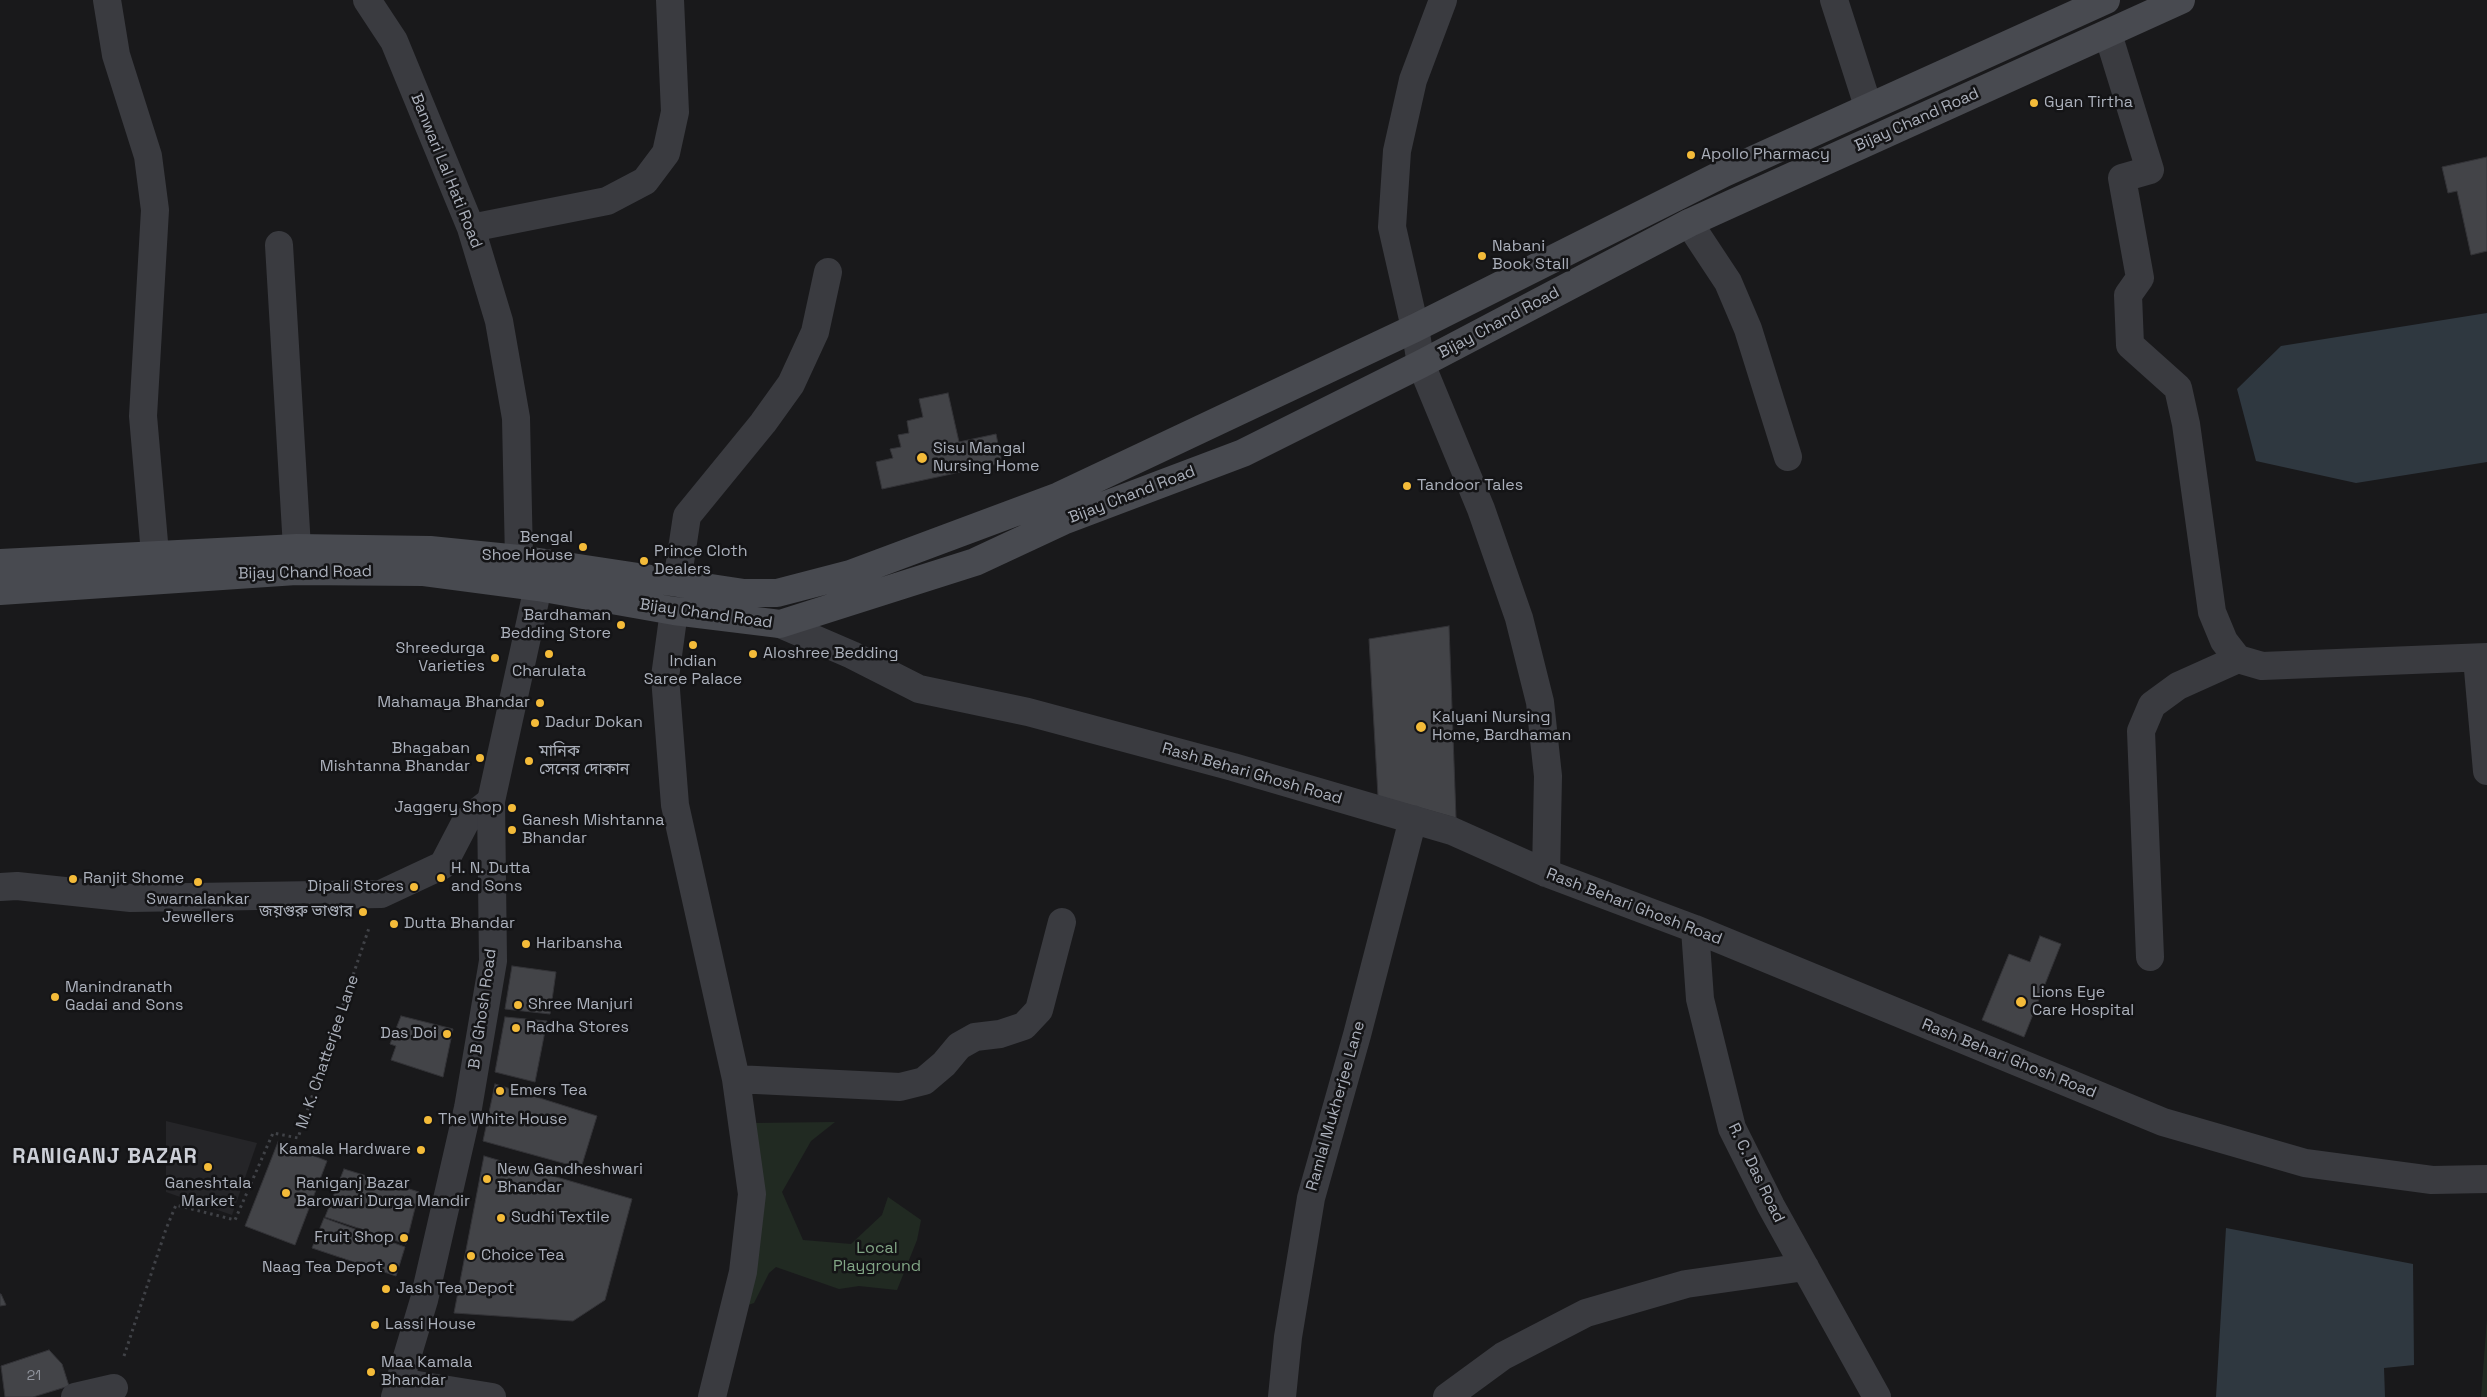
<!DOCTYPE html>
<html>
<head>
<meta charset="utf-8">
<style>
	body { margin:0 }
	canvas { display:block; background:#19191b }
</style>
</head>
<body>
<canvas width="2487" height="1397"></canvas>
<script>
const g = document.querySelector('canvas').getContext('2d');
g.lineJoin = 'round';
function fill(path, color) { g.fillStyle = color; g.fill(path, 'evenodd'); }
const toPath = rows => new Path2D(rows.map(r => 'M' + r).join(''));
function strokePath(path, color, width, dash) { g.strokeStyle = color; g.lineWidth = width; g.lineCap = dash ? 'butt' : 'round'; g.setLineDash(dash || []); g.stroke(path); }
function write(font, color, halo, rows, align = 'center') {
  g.font = font + ' "Space Grotesk","Noto Sans Bengali",sans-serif'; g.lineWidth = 5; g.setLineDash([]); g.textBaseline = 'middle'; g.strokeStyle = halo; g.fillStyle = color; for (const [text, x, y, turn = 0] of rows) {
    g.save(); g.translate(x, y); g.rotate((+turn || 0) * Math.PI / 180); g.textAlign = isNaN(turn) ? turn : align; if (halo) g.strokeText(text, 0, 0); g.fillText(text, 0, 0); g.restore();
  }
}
const built = toPath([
	[166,1121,257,1143,232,1215,166,1192]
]);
const green = toPath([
	[835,1122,811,1141,782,1192,803,1240,851,1244,882,1215,888,1197,921,1220,917,1240,897,1290,859,1286,839,1289,776,1267,769,1273,754,1303,742,1307,750,1128,756,1123],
	[2487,1319,2487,1397,2481,1397]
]);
const water = toPath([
	[2487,313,2487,462,2356,483,2256,461,2237,389,2281,346],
	[2226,1228,2413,1264,2414,1365,2384,1368,2385,1397,2216,1397]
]);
const building = toPath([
	[2487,157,2487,251,2471,255,2457,191,2448,193,2442,167,2487,157],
	[948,393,959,442,996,434,1002,463,882,489,876,462,893,458,890,449,901,447,898,435,909,433,907,421,923,417,919,399,948,393],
	[1449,626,1456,818,1378,796,1369,639,1449,626],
	[2040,936,2061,944,2024,1037,1982,1020,2009,954,2030,962,2040,936],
	[512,966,556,972,550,1014,505,1009,512,966],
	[401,1016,453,1029,443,1077,391,1060,396,1046,390,1044,401,1016],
	[505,1017,547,1021,535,1082,495,1072,505,1017],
	[495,1084,597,1116,581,1168,483,1141,495,1084],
	[278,1142,327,1161,295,1245,245,1226,278,1142],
	[484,1156,632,1199,605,1300,573,1321,454,1313,484,1156],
	[344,1169,419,1192,406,1244,325,1217,344,1169],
	[324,1218,405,1247,396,1276,312,1248,324,1218],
	[0,1294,1,1294,6,1305,0,1306,0,1294],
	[49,1350,62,1364,69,1386,33,1397,5,1397,1,1366,49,1350]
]);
const path = toPath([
	[124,1356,166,1229,176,1205,235,1220,273,1133,298,1138,369,928]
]);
const pedestrian = toPath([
	[107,0,116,55,148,156,155,210,143,416,155,554],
	[0,887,17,886,131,898,381,894,443,865,466,821,491,801]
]);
const minor = toPath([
	[367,0,394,41,471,228,499,321,516,418,519,559],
	[1443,0,1413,80,1397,151,1392,227,1415,328,1421,364,1481,509,1519,618,1540,702,1548,776,1546,873],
	[1834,0,1868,106],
	[2108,34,2150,170,2122,178,2140,278,2128,295,2130,345,2178,388,2186,424,2212,612,2224,641,2238,659,2262,666,2487,657],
	[1689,223,1728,282,1748,329,1788,457],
	[471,228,607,201,645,181,666,153,675,112,670,0],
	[279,245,297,548],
	[677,582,687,516,763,423,791,384,815,332,828,272],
	[674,611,665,677,675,805,736,1079,752,1194,743,1272,712,1397],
	[780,624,852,655,919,689,1028,712,1233,767,1452,831,1546,873,1695,929,2163,1122,2305,1163,2432,1180,2487,1179],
	[2477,658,2487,771],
	[1695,929,1700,999,1732,1128,1771,1206,1877,1397],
	[2150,957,2141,731,2152,705,2178,686,2238,659],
	[736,1079,900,1087,924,1081,944,1064,959,1046,975,1037,1000,1034,1024,1026,1039,1010,1062,922],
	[399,1382,492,1397],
	[75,1397,114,1388],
	[1282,1397,1288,1337,1311,1198,1357,1035,1413,819],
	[1447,1397,1503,1356,1586,1313,1686,1284,1805,1267]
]);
const tertiary = toPath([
	[395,1397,424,1300,468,1108,493,961,491,801,538,587,526,569]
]);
const secondary = toPath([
	[0,563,297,548,430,550,519,559,744,593,777,593,850,574,1059,496,1415,328,1724,173,2106,0],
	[0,591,296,571,424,572,538,587,674,611,780,624,975,562,1063,521,1243,453,1421,364,1689,223,2181,0]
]);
const markers = [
	[2034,103,5,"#f4bb39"],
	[1691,155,5,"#f4bb39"],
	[1482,256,5,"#f4bb39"],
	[922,458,6,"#f4bb39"],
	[1407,486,5,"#f4bb39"],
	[583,547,5,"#f4bb39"],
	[644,561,5,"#f4bb39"],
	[621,625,5,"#f4bb39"],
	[693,645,5,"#f4bb39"],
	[549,654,5,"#f4bb39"],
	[753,654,5,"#f4bb39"],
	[495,658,5,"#f4bb39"],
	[540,703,5,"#f4bb39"],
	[535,723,5,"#f4bb39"],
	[1421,727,6,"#f4bb39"],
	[480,758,5,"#f4bb39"],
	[529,761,5,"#f4bb39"],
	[512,808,5,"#f4bb39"],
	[512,830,5,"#f4bb39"],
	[441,878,5,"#f4bb39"],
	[73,879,5,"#f4bb39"],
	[198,882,5,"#f4bb39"],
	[414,887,5,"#f4bb39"],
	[363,912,5,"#f4bb39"],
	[394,924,5,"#f4bb39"],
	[526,944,5,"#f4bb39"],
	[55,997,5,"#f4bb39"],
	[2021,1002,6,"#f4bb39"],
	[518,1005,5,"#f4bb39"],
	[516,1028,5,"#f4bb39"],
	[447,1034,5,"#f4bb39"],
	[500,1091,5,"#f4bb39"],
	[428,1120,5,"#f4bb39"],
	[421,1150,5,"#f4bb39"],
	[208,1167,5,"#f4bb39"],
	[487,1179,5,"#f4bb39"],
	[286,1193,5,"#f4bb39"],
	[501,1218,5,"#f4bb39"],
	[404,1238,5,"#f4bb39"],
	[471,1256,5,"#f4bb39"],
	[393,1268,5,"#f4bb39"],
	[386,1289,5,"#f4bb39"],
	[375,1325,5,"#f4bb39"],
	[371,1372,5,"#f4bb39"]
];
const numberNames = [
	["21",34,1376]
];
const poiNames = [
	["Gyan Tirtha",2044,103],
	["Apollo Pharmacy",1701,155],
	["Nabani",1492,247],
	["Book Stall",1492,265],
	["Sisu Mangal",933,449],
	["Nursing Home",933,467],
	["Tandoor Tales",1417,486],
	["Bengal",573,538,"right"],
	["Shoe House",573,556,"right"],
	["Prince Cloth",654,552],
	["Dealers",654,570],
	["Bardhaman",611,616,"right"],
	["Bedding Store",611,634,"right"],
	["Shreedurga",485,649,"right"],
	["Varieties",485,667,"right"],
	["Aloshree Bedding",763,654],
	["Indian",693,662,"center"],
	["Saree Palace",693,680,"center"],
	["Charulata",549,672,"center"],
	["Mahamaya Bhandar",530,703,"right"],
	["Kalyani Nursing",1432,718],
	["Home, Bardhaman",1432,736],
	["Dadur Dokan",545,723],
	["Bhagaban",470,749,"right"],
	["Mishtanna Bhandar",470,767,"right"],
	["মানিক",539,752],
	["সেনের দোকান",539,770],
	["Jaggery Shop",502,808,"right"],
	["Ganesh Mishtanna",522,821],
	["Bhandar",522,839],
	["H. N. Dutta",451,869],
	["and Sons",451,887],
	["Ranjit Shome",83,879],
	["Dipali Stores",404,887,"right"],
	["Swarnalankar",198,900,"center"],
	["Jewellers",198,918,"center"],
	["জয়গুরু ভাণ্ডার",353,912,"right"],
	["Dutta Bhandar",404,924],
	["Haribansha",536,944],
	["Manindranath",65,988],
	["Gadai and Sons",65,1006],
	["Lions Eye",2032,993],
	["Care Hospital",2032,1011],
	["Shree Manjuri",528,1005],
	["Radha Stores",526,1028],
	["Das Doi",437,1034,"right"],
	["Emers Tea",510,1091],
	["The White House",438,1120],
	["Kamala Hardware",411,1150,"right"],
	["New Gandheshwari",497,1170],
	["Bhandar",497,1188],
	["Ganeshtala",208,1184,"center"],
	["Market",208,1202,"center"],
	["Raniganj Bazar",296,1184],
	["Barowari Durga Mandir",296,1202],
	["Sudhi Textile",511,1218],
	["Fruit Shop",394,1238,"right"],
	["Choice Tea",481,1256],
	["Naag Tea Depot",383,1268,"right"],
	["Jash Tea Depot",396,1289],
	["Lassi House",385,1325],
	["Maa Kamala",381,1363],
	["Bhandar",381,1381]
];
const streetNames = [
	["Bijay Chand Road",1917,120,-24],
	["Banwari Lal Hati Road",446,171,68],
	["Bijay Chand Road",1499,323,-28],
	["Bijay Chand Road",1132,495,-21],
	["Bijay Chand Road",305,573,-1],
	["Bijay Chand Road",706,614,8],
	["Rash Behari Ghosh Road",1252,774,16],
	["Rash Behari Ghosh Road",1634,907,21],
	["B B Ghosh Road",483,1009,-82],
	["M. K. Chatterjee Lane",328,1052,-71],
	["Rash Behari Ghosh Road",2009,1059,22],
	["Ramlal Mukherjee Lane",1336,1106,-74],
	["R. C. Das Road",1756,1173,64]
];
const parkNames = [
	["Local",877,1249],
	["Playground",877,1267]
];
const districtNames = [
	["RANIGANJ BAZAR",105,1157]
];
fill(built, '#252528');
fill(green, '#212a22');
fill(water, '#2f3840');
fill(building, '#434448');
strokePath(building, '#333337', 1);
strokePath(path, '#404247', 3, [2.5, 4]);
strokePath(pedestrian, '#3a3b40', 28);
strokePath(minor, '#3a3b40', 28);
strokePath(tertiary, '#3a3b40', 28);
strokePath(secondary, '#484a50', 28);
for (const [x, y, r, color] of markers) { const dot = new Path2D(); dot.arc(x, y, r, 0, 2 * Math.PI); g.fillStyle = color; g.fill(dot); strokePath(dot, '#141416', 2); }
write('14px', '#91959e', null, numberNames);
write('16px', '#abb0bb', '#141416', poiNames, 'left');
write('16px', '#abb0bb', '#141416', streetNames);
write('16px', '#82a686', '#141416', parkNames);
g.letterSpacing = '1px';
write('bold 21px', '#cccfd7', '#141416', districtNames);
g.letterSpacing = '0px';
</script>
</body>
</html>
